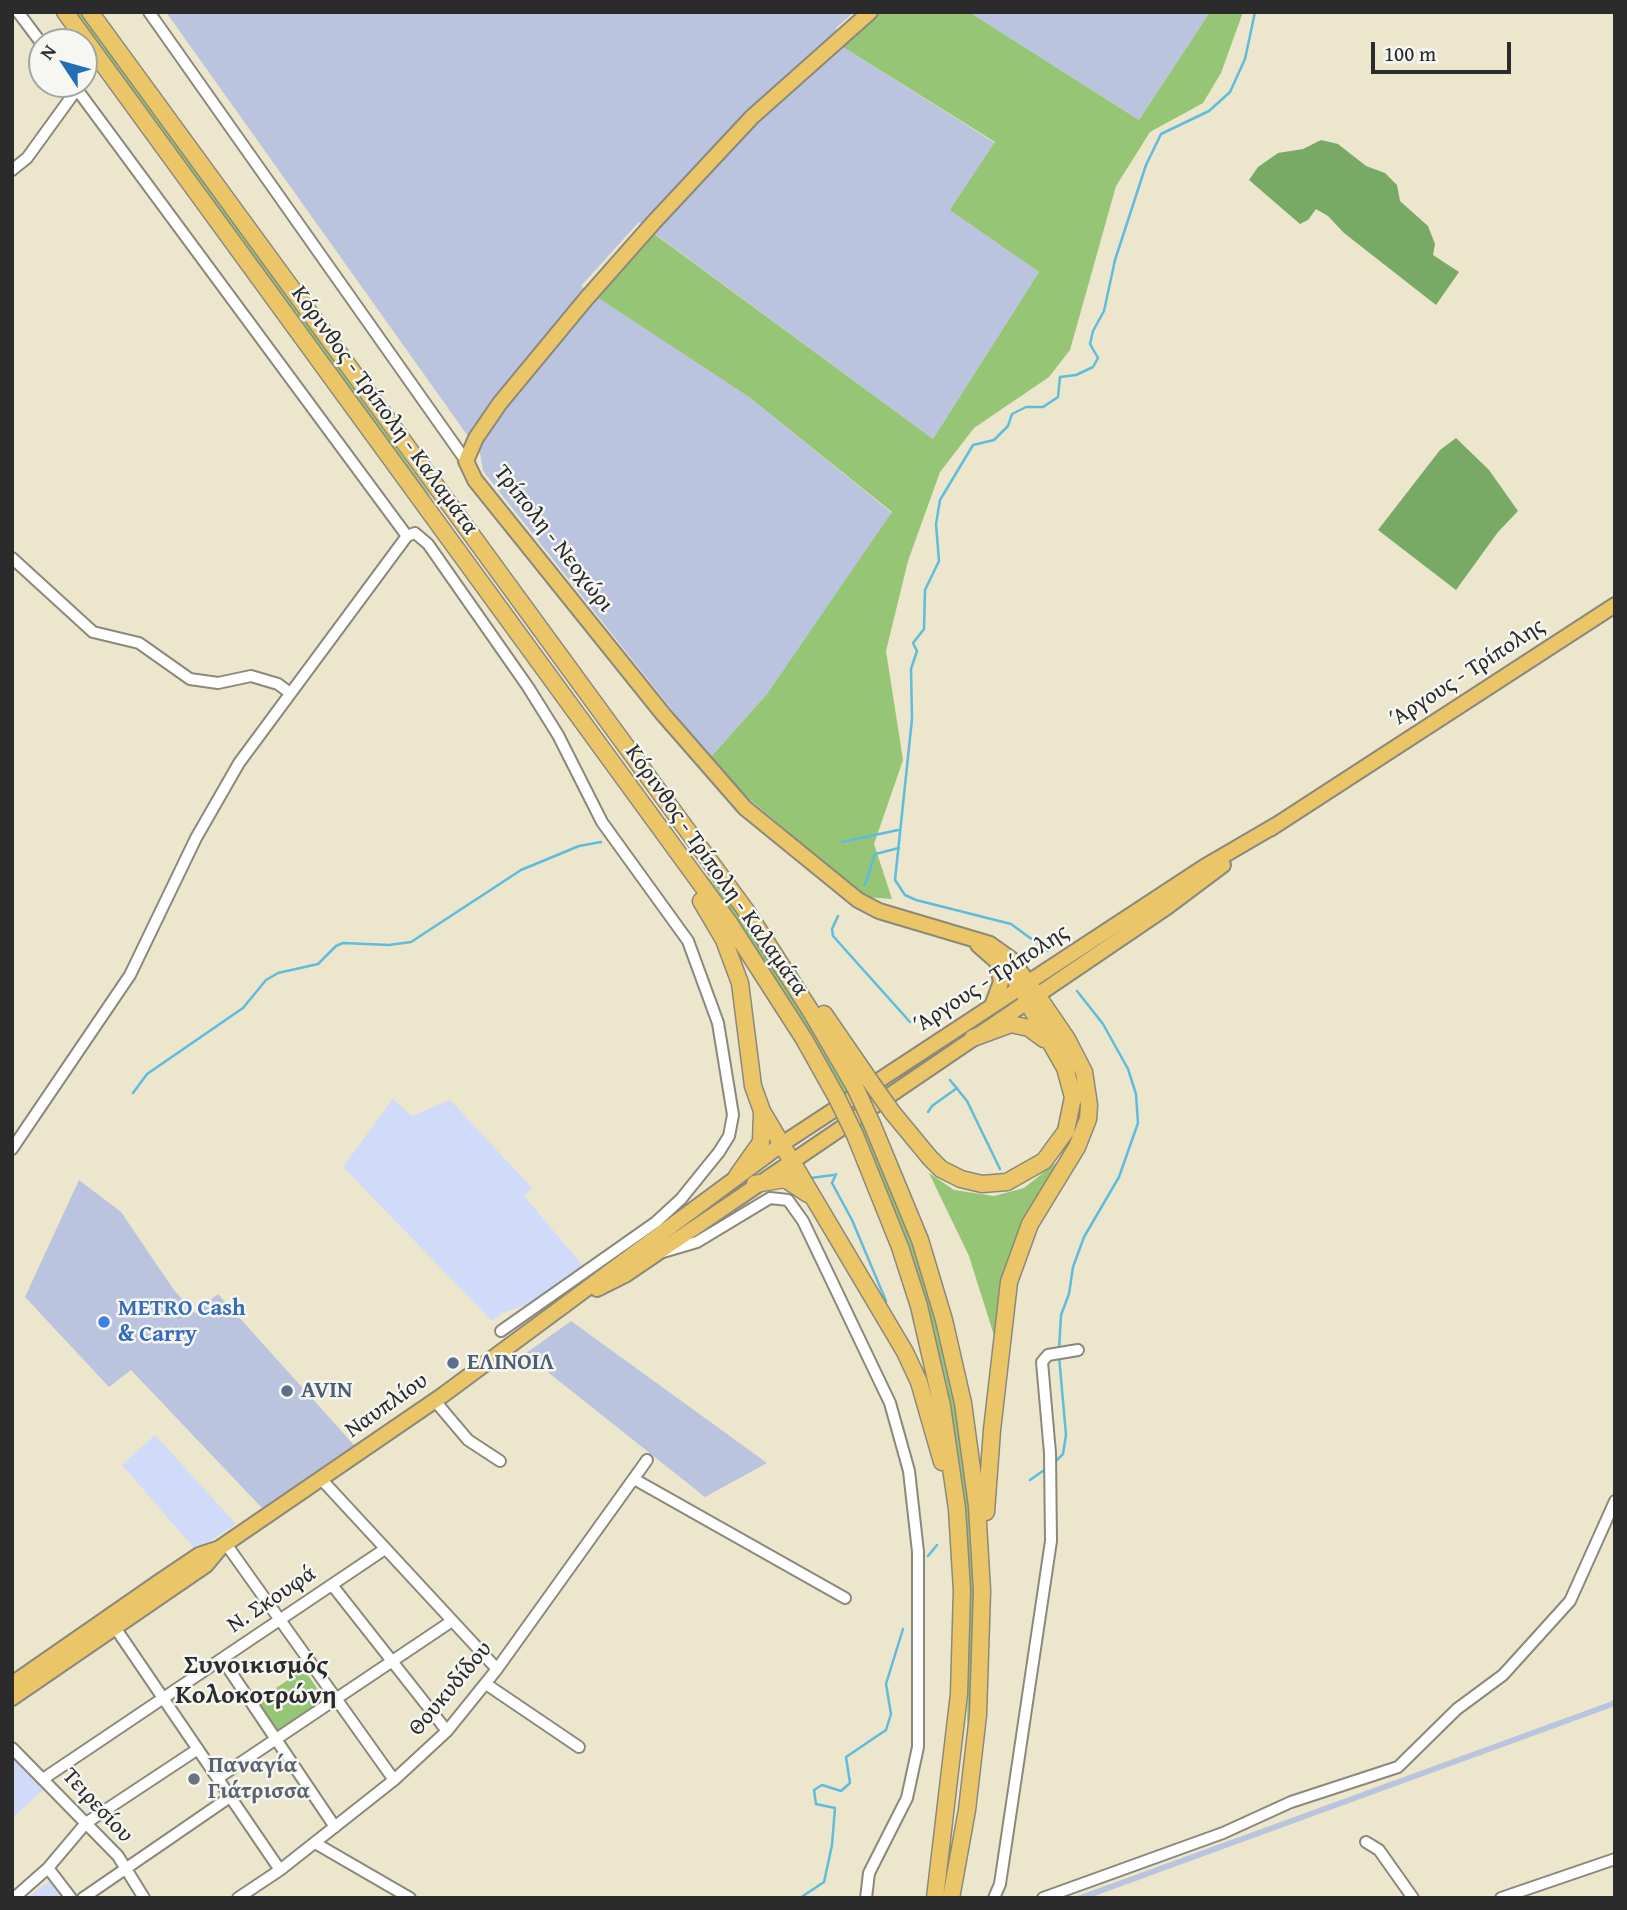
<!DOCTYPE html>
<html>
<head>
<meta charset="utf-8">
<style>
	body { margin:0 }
	#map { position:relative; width:1627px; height:1910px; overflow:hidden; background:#ebe6cc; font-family:"Gentium Book Plus",serif }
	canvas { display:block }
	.frame { position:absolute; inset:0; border:14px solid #2b2b2b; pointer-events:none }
	.north { position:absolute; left:28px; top:28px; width:70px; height:70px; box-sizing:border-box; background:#f6f6f2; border:2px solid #a5a5a2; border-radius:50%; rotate:306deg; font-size:19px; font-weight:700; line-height:28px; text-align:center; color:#2b2b2b }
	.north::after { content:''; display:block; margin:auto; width:24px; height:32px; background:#1f6fb2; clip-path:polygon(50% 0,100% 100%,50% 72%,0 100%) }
	.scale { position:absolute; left:1371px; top:42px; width:140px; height:32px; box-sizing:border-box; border:4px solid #2b2b2b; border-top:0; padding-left:9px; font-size:21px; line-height:24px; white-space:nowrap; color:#2b2b2b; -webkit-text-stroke:5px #f6f6f2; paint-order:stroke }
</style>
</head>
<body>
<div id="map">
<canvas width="1627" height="1910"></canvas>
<div class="frame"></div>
<div class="north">N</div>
<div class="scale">100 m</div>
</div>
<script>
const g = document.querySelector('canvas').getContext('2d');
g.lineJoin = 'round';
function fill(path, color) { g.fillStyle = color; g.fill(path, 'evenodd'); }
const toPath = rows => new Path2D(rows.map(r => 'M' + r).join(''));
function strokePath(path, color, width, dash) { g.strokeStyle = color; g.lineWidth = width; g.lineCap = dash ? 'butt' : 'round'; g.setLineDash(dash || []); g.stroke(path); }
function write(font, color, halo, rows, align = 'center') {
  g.font = font + ' "Gentium Book Plus",serif'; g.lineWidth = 5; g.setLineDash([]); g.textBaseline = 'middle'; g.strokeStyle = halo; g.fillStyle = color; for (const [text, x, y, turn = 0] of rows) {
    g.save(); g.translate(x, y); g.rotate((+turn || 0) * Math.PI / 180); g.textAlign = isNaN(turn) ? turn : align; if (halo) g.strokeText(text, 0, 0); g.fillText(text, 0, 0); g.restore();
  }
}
const built = toPath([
	[393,1099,412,1116,450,1100,532,1188,524,1196,583,1266,532,1303,502,1313,492,1321,343,1167],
	[155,1435,236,1524,196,1550,122,1465],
	[12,1755,46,1787,12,1818],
	[51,1880,65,1898,27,1898]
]);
const industrial = toPath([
	[166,12,854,12,836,28,843,47,995,143,951,210,1039,272,933,439,639,222,581,286,749,397,892,513,767,694,710,758,483,471,480,453],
	[969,12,1210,12,1139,120],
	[79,1180,121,1212,174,1290,195,1313,218,1294,354,1445,262,1508,131,1370,109,1387,25,1297],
	[571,1321,767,1463,705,1497,525,1354],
	[1615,1700,1615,1706,1089,1898,1072,1898]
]);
const green = toPath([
	[75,12,81,12,434,500,416,480],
	[879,12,969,12,1139,120,1210,12,1243,12,1221,73,1203,103,1150,132,1116,186,1070,350,1049,377,974,428,940,472,908,561,886,651,903,760,874,844,892,899,865,897,742,793,710,758,767,694,892,512,749,397,597,297,653,233,933,439,1039,272,950,210,995,142,843,47],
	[704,872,741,917,815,1032,848,1091,890,1184,926,1283,955,1405,969,1507,975,1591,972,1695,967,1725,970,1591,965,1508,947,1385,921,1284,885,1186,844,1093,778,982],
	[1046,1030,1065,1043,1082,1086,1081,1132,1038,1206,997,1345,969,1256,929,1173,954,1190,994,1196,1024,1188,1058,1161,1074,1126],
	[304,1669,324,1699,277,1731,257,1701]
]);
const forest = toPath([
	[1321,140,1338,144,1366,166,1385,173,1397,185,1400,201,1428,226,1435,244,1433,255,1459,272,1436,305,1344,233,1328,216,1316,209,1308,220,1300,224,1249,180,1258,167,1278,153,1303,149],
	[1456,438,1489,470,1518,511,1498,532,1456,590,1378,530,1440,450]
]);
const stream = toPath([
	[842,842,898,830],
	[865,885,875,854,899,848],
	[838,916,832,929,833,936,910,1022],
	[1048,951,1011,924,916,900,905,895,895,880,912,719,911,669,917,651,913,643,924,629,925,590,939,561,936,524,940,500,973,445,994,440,1008,426,1012,414,1026,407,1043,407,1058,397,1060,377,1076,375,1093,367,1098,358,1090,344,1093,331,1104,311,1115,260,1146,165,1161,134,1209,111,1230,92,1245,59,1255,12],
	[950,1080,967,1101,1000,1169],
	[133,1093,147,1074,243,1008,266,980,278,973,318,964,336,946,343,943,389,945,411,942,521,870,579,846,601,842],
	[928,1112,932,1106,957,1088],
	[836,1174,832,1183,852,1220,886,1301],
	[811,1178,833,1175],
	[1059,1350,1061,1315,1069,1294,1073,1267,1084,1237,1119,1177,1138,1123,1136,1094,1128,1069,1103,1024,1077,991],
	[1053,1464,1063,1454,1066,1435,1059,1356],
	[1030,1480,1047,1468],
	[928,1556,937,1545],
	[800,1898,824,1882,832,1845,835,1808,816,1804,814,1790,822,1785,841,1791,850,1783,846,1757,886,1730,891,1714,886,1684,903,1629]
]);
const minor = toPath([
	[18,12,42,44],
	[149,12,466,461],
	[73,84,407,536],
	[12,170,27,158,77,89],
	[12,558,93,632,139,643,190,679,218,683,251,676,278,684,290,693],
	[12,1149,130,975,196,838,239,763,407,536,415,533,428,544,528,687,558,735,602,822,688,941,718,1023,733,1115,729,1136,719,1152,681,1199,656,1222,501,1331],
	[663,1252,697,1242,770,1198,788,1200,803,1221,890,1403,909,1471,918,1552,918,1747,907,1798,869,1873,866,1898],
	[435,1401,468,1440,500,1461],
	[634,1479,845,1598],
	[322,1480,497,1669],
	[226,1544,394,1780],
	[332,1585,447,1731],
	[112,1623,280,1870],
	[222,1659,335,1827],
	[486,1684,579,1747],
	[12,1748,118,1856,144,1898],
	[218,1778,452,1621],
	[43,1779,385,1549],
	[1366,1842,1379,1850,1413,1898],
	[315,1843,410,1898],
	[48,1868,71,1898],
	[14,1898,48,1868,86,1823,198,1749],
	[83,1898,230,1797],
	[238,1898,280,1870,394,1780,447,1731,497,1669,647,1460],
	[994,1898,1000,1884,1051,1541,1050,1453,1042,1362,1048,1355,1078,1350],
	[1043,1898,1223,1833,1291,1802,1398,1767,1457,1709,1503,1675,1570,1601,1615,1501],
	[1501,1898,1615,1859]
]);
const major = toPath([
	[870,12,752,117,654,222,586,299,500,403,476,438,466,461,475,480,663,714,745,808,858,900,879,911,990,944,1011,959,1034,990],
	[1270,829,1615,605],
	[978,945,1010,973,1023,994],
	[992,1006,1001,982,997,961],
	[597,1289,625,1275,1167,907,1223,865],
	[12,1684,159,1582,199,1555,220,1548],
	[12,1698,206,1565,221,1547,237,1536,443,1395,782,1144,1204,867,1276,825]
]);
const highway = toPath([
	[65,12,730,924,804,1039,837,1098],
	[90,12,747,912,810,1010,855,1087],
	[701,901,724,940,740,983,753,1086,762,1111,905,1352,919,1382,942,1462],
	[824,1014,868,1078],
	[973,1038,1011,1024,1029,1028,1044,1039],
	[892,1112,930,1158,941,1169,961,1179,982,1184,1007,1182,1044,1161,1066,1131,1073,1097,1065,1068,1027,1001],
	[872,1124,920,1240,944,1320,963,1403,977,1506,982,1591,978,1715,967,1810,951,1898],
	[855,1135,900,1247,919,1306,942,1406,957,1509,962,1591,959,1694,935,1898],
	[737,1176,761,1142,762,1113],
	[755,1184,785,1179,808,1194],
	[986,1512,992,1430,1009,1282,1030,1224,1077,1147,1088,1119,1089,1105,1084,1072,1067,1039,1037,995]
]);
const highwayBridge = toPath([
	[868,1078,892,1112],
	[855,1087,872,1124],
	[837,1098,855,1135]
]);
const markers = [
	[104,1322,7,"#3f7fe0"],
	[453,1363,7,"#5c6f8a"],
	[287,1391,7,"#5c6f8a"],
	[194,1779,7,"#6b7280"]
];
const streetNames = [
	["Κόρινθος - Τρίπολη - Καλαμάτα",384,411,54],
	["Τρίπολη - Νεοχώρι",553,539,52],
	["Άργους - Τρίπολης",1468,673,-33],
	["Κόρινθος - Τρίπολη - Καλαμάτα",716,871,55],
	["Άργους - Τρίπολης",992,979,-33],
	["Ναυπλίου",387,1406,-35],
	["Ν. Σκουφά",272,1600,-34],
	["Θουκυδίδου",451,1689,-50],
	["Τειρεσίου",97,1806,47]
];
const shopNames = [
	["METRO Cash",118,1309],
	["& Carry",118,1335]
];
const serviceNames = [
	["ΕΛΙΝΟΙΛ",467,1363],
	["AVIN",301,1391]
];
const worshipNames = [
	["Παναγία",208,1766],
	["Γιάτρισσα",208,1792]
];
const quarterNames = [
	["Συνοικισμός",256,1666],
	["Κολοκοτρώνη",256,1696]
];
fill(built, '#d0daf9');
fill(industrial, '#bac4de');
fill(green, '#95c575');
fill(forest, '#78aa66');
strokePath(stream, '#5ebcdd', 2.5);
strokePath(minor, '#8b887c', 14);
strokePath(major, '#8b887c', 18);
strokePath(highway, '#8b887c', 19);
strokePath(minor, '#fff', 10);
strokePath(major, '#ebc669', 14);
strokePath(highway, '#ebc669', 16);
strokePath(highwayBridge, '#8b887c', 19, []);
strokePath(highwayBridge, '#ebc669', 16);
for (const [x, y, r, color] of markers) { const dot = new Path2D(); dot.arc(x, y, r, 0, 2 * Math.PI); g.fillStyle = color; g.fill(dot); strokePath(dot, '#f6f6f2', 2.5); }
write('23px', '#2b2b2b', '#f6f6f2', streetNames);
write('bold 23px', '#366cbe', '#f6f6f2', shopNames, 'left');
write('bold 23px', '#4e5e75', '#f6f6f2', serviceNames, 'left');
write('bold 23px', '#5b616d', '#f6f6f2', worshipNames, 'left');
write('bold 26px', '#2b2b2b', '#f6f6f2', quarterNames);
</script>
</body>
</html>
